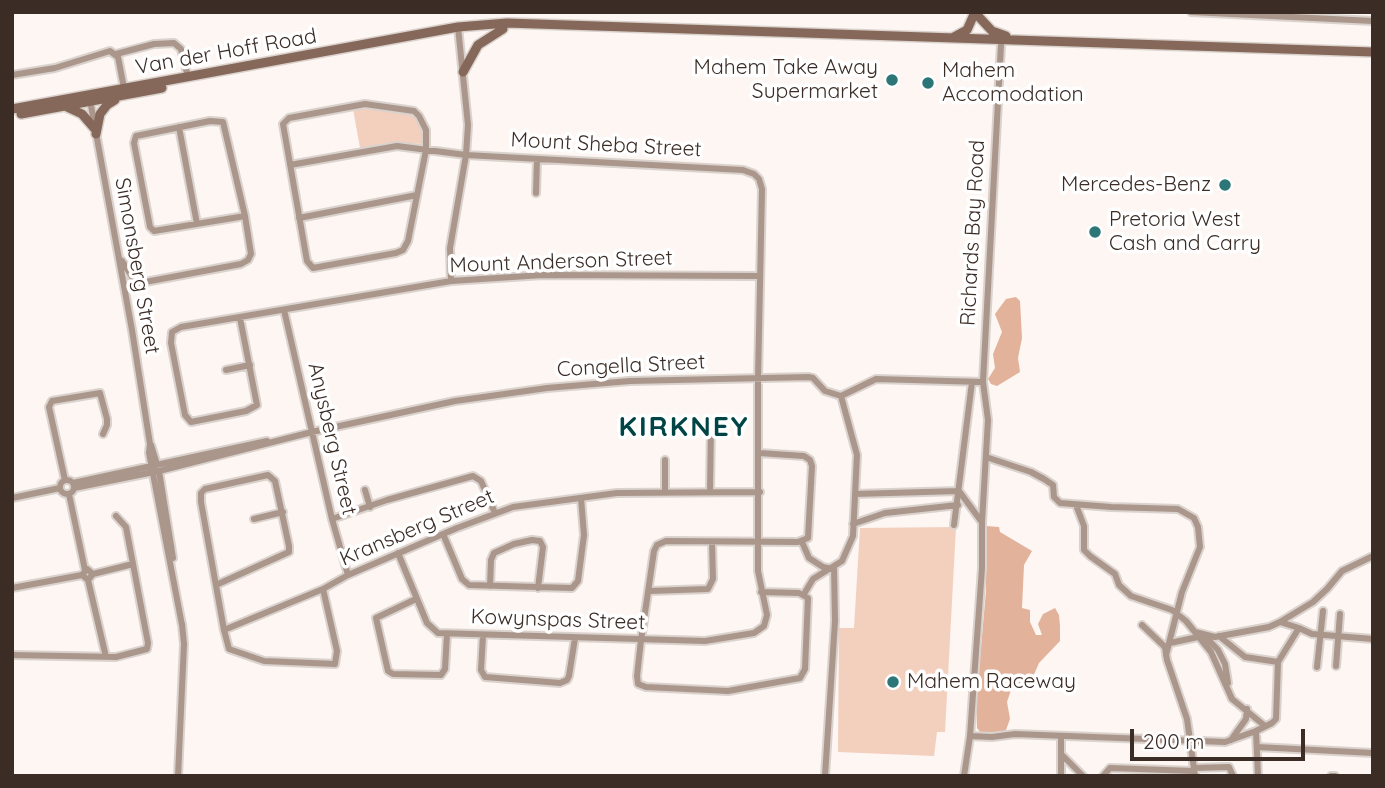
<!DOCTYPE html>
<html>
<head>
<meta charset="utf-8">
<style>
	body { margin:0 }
	#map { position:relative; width:1385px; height:788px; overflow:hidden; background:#fdf6f2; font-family:Quicksand,sans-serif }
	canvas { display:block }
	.frame { position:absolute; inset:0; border:14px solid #3b2d26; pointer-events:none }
	.scale { position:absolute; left:1130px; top:729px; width:175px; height:32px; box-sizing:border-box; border:4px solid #3b2d26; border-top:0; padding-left:9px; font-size:21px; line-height:24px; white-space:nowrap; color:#3b2d26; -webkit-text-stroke:5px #fff; paint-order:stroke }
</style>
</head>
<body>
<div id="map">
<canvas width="1385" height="788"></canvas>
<div class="frame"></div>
<div class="scale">200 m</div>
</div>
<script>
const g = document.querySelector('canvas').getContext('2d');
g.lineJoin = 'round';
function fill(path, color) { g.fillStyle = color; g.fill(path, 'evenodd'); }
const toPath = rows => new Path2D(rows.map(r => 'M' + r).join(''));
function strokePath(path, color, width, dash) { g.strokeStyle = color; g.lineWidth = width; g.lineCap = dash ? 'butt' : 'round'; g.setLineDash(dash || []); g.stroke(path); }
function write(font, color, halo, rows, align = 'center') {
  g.font = font + ' Quicksand,sans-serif'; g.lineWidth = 7; g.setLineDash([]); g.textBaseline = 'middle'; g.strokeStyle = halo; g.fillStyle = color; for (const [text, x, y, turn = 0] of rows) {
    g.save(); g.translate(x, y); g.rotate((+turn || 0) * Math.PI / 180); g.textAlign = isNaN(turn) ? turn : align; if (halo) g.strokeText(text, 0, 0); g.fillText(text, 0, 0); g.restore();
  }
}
const green = toPath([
	[366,106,410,112,416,115,423,127,425,139,423,144,393,142,360,148,353,109],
	[956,527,945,732,937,732,934,756,838,752,839,628,854,628,860,528]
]);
const forest = toPath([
	[1016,297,1020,301,1022,338,1018,358,1020,372,997,386,991,384,988,379,995,368,993,354,1002,332,995,314,1006,299],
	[986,526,999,527,1000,532,1032,551,1024,565,1022,608,1030,610,1030,622,1036,635,1042,635,1038,624,1043,614,1055,608,1059,615,1060,626,1060,641,1039,663,1032,679,1023,687,1012,687,1007,702,1010,719,1006,730,1001,733,981,733,977,728,976,703,986,591]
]);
const street = toPath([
	[1191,12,1373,21],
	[116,54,154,44,174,43,181,49,188,77],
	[12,75,55,68,110,51,118,57,124,88],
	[90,100,132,330,150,444,149,453,182,625],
	[365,104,414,111,419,116,426,130,426,150,408,241,403,250,396,253,313,268,307,261,283,124,289,118,365,104],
	[179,127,197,224],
	[290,165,397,146,466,155,743,170,754,174,759,179,762,189,758,379,758,571,767,615,764,626,754,633,705,641,438,633,427,623,398,553],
	[536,193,537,159],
	[299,218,417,195],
	[122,261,133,278,141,283],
	[451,281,450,248,466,155,468,125,458,27],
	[124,286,241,264,248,260,251,254,245,216,223,122,210,121,136,136,134,143,150,227,154,231,245,216],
	[284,310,332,519,348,575],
	[240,318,257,405,246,411,191,422,185,415,171,343,172,332,181,327,451,281,543,275,760,276],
	[226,370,250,365],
	[151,445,159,471,173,558],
	[759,453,804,456,810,460,812,466,808,538,798,542,666,541,657,545,654,551,641,640,637,676,638,684,646,687,728,691,800,678,805,669,808,598,799,593,761,592],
	[986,457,1031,472,1044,479,1053,485,1054,497,1060,503,1111,507,1178,509,1194,518,1198,527,1200,547,1182,592,1166,655],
	'60 487a7 7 0 1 1 14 0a7 7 0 1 1-14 0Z',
	[65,480,49,407,52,401,100,393,107,419,107,425,103,434],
	[73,483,267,441],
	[74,488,159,471,312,432,455,401,547,388,630,381,809,377,813,378,825,391,841,396,876,379,983,382],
	[365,490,370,507],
	[665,492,665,460],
	[710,492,711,425],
	[69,494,85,570],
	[855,494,959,491,981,521],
	[12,498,60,488],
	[1076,505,1084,526,1084,550,1090,556,1115,574,1119,585,1131,596,1172,610,1186,621,1211,652,1232,699,1265,726],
	[254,519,283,512],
	[332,519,387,500,473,476,481,481,495,513],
	[853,524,885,513,958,505],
	[954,525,972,382],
	[443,534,462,579,469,585,572,588,578,581,584,535,581,498],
	[802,542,809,558,823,567,832,569],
	[93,574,133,564],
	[88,580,93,574,87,569,82,575,88,580,106,657],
	[216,585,289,552,289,546,275,481,268,475,205,489,201,493,201,502,224,630,229,649,264,661,335,664,337,651,323,589],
	[490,586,491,560,494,553,514,544,532,540,540,541,543,547,538,588],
	[12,588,82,575],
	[649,591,708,589,713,579,712,542],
	[804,594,813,579,842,561,853,536,857,455,841,396],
	[416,599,376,618,388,671,393,674,441,675,445,669,447,634],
	[1142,625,1165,647,1167,660,1187,719,1195,776],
	[1299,628,1312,634,1373,639],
	[224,630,323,589,348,575,457,528,513,507,617,493,760,492],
	[1195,632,1215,637,1269,627,1280,622],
	[483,635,481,670,485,677,560,683,567,680,569,676,575,638],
	[1205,636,1218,650,1225,664,1228,683],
	[1219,636,1245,657,1278,662],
	[1170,643,1198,637],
	[12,655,116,657,147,649,148,643,126,527,116,516],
	[1336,666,1340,614],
	[1317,667,1323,611],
	[1256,731,1258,776],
	[970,736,992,737,1015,734,1225,742,1256,731,1272,723,1276,719,1278,662,1299,628,1280,622,1313,602,1327,589,1342,571,1373,556],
	[1061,736,1061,776],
	[1231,740,1246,719,1247,709],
	[1257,747,1373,753],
	[1062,755,1083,776],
	[1194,768,1229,767,1233,776],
	[178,776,184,644,182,624],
	[825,776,835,621,834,567],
	[964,776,970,736,982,568,982,522,988,420,983,382,1001,45],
	[1103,776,1110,768,1194,771],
	[1331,776,1335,776]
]);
const secondary = toPath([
	[979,17,992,31,1006,36],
	[954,37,967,30,975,12],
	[463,72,478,45,503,29],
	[67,107,82,114,95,129],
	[12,109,458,27,507,23,1373,52],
	[21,114,162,88],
	[96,134,100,114,107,105,115,100]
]);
const markers = [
	[892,80,7,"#2c7677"],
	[928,83,7,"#2c7677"],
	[1225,185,7,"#2c7677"],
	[1095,232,7,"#2c7677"],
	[893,682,7,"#2c7677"]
];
const streetNames = [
	["Van der Hoff Road",226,52,-10],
	["Mount Sheba Street",606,145,3],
	["Richards Bay Road",973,233,-87],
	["Mount Anderson Street",561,262,-2],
	["Simonsberg Street",137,266,80],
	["Congella Street",631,366,-3],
	["Anysberg Street",332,439,77],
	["Kransberg Street",417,528,-23],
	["Kowynspas Street",558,620,2]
];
const poiNames = [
	["Mahem Take Away",878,68,"right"],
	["Supermarket",878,92,"right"],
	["Mahem",942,71],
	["Accomodation",942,95],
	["Mercedes-Benz",1211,185,"right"],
	["Pretoria West",1109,220],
	["Cash and Carry",1109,244],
	["Mahem Raceway",907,682]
];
const districtNames = [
	["KIRKNEY",684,428]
];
fill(green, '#f3cfbe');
fill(forest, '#e2b29b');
strokePath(street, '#dad2cd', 10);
strokePath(secondary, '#dad2cd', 12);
strokePath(street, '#ab968c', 6);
strokePath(secondary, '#86685a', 9);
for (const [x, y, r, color] of markers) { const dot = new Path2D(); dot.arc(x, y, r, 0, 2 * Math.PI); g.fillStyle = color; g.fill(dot); strokePath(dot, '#fff', 2.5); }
write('21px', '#3b2d26', '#fff', streetNames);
write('21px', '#3b2d26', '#fff', poiNames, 'left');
g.letterSpacing = '2px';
write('bold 28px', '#004445', '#fff', districtNames);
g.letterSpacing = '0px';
</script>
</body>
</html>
